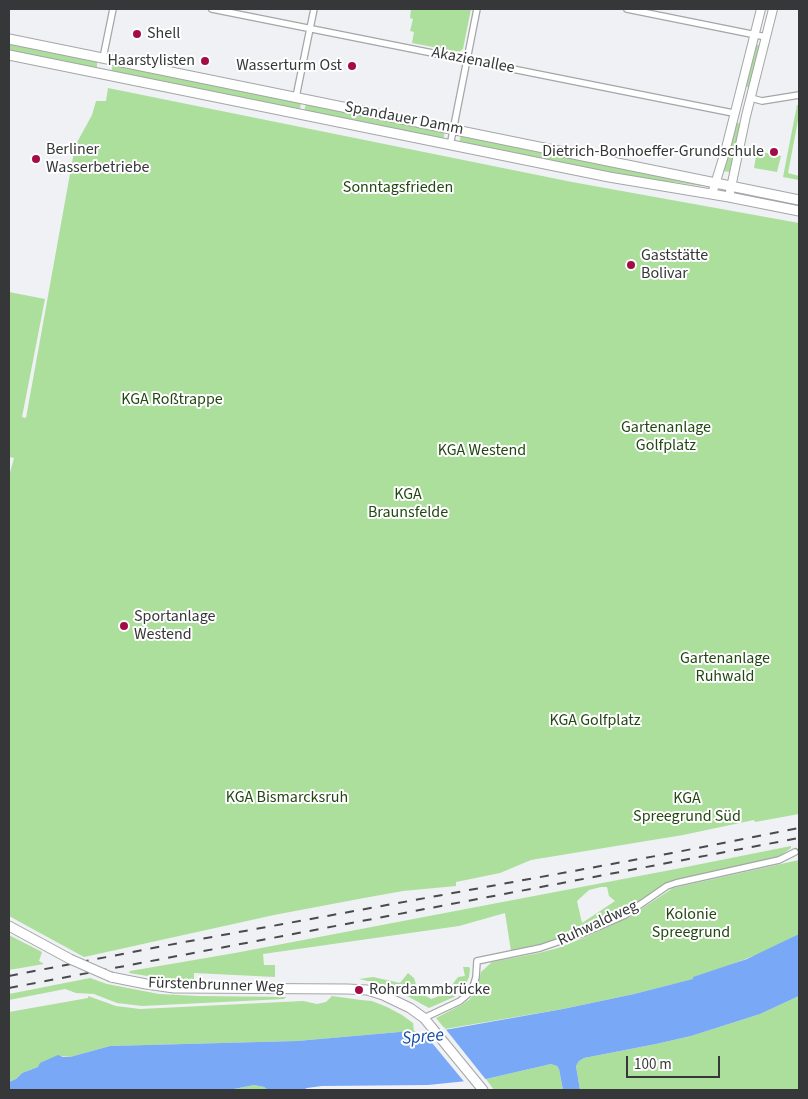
<!DOCTYPE html>
<html>
<head>
<meta charset="utf-8">
<style>
	body { margin:0 }
	#map { position:relative; width:808px; height:1099px; overflow:hidden; background:#eff1f4; font-family:"Source Sans 3",sans-serif }
	canvas { display:block }
	.frame { position:absolute; inset:0; border:10px solid #363738; pointer-events:none }
	.scale { position:absolute; left:626px; top:1056px; width:94px; height:22px; box-sizing:border-box; border:2px solid #363738; border-top:0; padding-left:6px; font-size:15px; line-height:18px; white-space:nowrap; color:#363738; -webkit-text-stroke:4px #fff; paint-order:stroke }
</style>
</head>
<body>
<div id="map">
<canvas width="808" height="1099"></canvas>
<div class="frame"></div>
<div class="scale">100 m</div>
</div>
<script>
const g = document.querySelector('canvas').getContext('2d');
g.lineJoin = 'round';
function fill(path, color) { g.fillStyle = color; g.fill(path, 'evenodd'); }
const toPath = rows => new Path2D(rows.map(r => 'M' + r).join(''));
function strokePath(path, color, width, dash) { g.strokeStyle = color; g.lineWidth = width; g.lineCap = dash ? 'butt' : 'round'; g.setLineDash(dash || []); g.stroke(path); }
function write(font, color, halo, rows, align = 'center') {
  g.font = font + ' "Source Sans 3",sans-serif'; g.lineWidth = 4; g.setLineDash([]); g.textBaseline = 'middle'; g.strokeStyle = halo; g.fillStyle = color; for (const [text, x, y, turn = 0] of rows) {
    g.save(); g.translate(x, y); g.rotate((+turn || 0) * Math.PI / 180); g.textAlign = isNaN(turn) ? turn : align; if (halo) g.strokeText(text, 0, 0); g.fillText(text, 0, 0); g.restore();
  }
}
const green = toPath([
	[411,9,471,9,463,49,459,52,412,43,414,32,410,31,413,19,410,18],
	[9,42,97,60,97,70,9,52],
	[754,44,762,46,751,88,744,86],
	[113,63,301,102,300,111,111,73],
	[108,88,572,182,799,223,799,814,755,822,754,820,683,835,531,860,500,873,456,882,456,886,403,891,364,898,274,915,84,957,9,916,9,476,14,458,9,457,9,292,45,299,22,417,26,418,75,146,92,115,96,101,106,101],
	[306,103,445,131,443,141,304,112],
	[797,105,799,105,799,115,788,173,799,176,799,180,783,177],
	[734,122,742,124,730,172,722,171],
	[461,134,702,183,702,186,673,182,659,183,459,144],
	[757,151,781,156,777,172,754,168],
	[741,191,799,203,799,208,740,196],
	[791,846,791,848,780,856,673,881,663,885,629,909,610,919,558,940,511,951,505,913,459,926,263,954,264,965,275,965,275,977,194,973,194,981,166,979,129,973,130,971,235,953,681,868],
	[601,887,607,887,609,896,615,901,582,923,577,901,589,890],
	[799,860,799,934,766,951,725,967,694,977,694,979,634,994,563,1009,445,1029,436,1018,463,1004,470,999,477,988,481,972,492,962,539,953,558,948,588,936,629,917,673,888],
	[9,935,42,952,39,961,44,964,9,970],
	[463,967,469,967,470,969,469,977,464,988,454,997,429,1008,389,986,359,979,373,977,400,983,408,973,414,978,418,991,431,999,445,994,458,977,465,976],
	[90,978,107,984,159,994,198,996,286,997,284,999,142,1006,117,1003,94,994,76,993,65,989,9,1000,9,994],
	[88,996,116,1006,140,1009,303,1001,317,1004,326,1002,332,996,361,1000,372,1001,387,1007,402,1015,413,1023,414,1031,422,1034,411,1031,297,1041,110,1046,70,1057,60,1056,38,1067,22,1073,16,1079,9,1082,9,1012,88,998],
	[799,996,799,1090,580,1090,576,1066,579,1061,584,1058,656,1044,691,1036,760,1014],
	[551,1064,557,1066,559,1069,563,1090,494,1090,486,1079],
	[254,1085,264,1087,268,1090,229,1090]
]);
const water = toPath([
	[799,934,799,996,760,1014,691,1036,656,1044,584,1058,579,1061,576,1066,580,1090,563,1090,559,1069,557,1066,551,1064,486,1079,428,1085,322,1086,307,1088,303,1090,268,1090,264,1087,254,1085,229,1090,9,1090,9,1082,16,1079,22,1073,38,1067,40,1063,58,1055,63,1057,70,1057,110,1046,297,1041,411,1031,422,1034,563,1009,634,994,693,979,693,977,747,959]
]);
const pier = toPath([
	[444,1027,487,1081,466,1084,423,1032,442,1029]
]);
const minor = toPath([
	[212,9,733,113],
	[627,9,766,37],
	[103,58,113,9],
	[296,97,314,9],
	[751,98,762,101,799,95],
	[450,146,477,9],
	[424,1018,460,1001,467,995,473,987,476,977,477,961,540,948,584,933,625,915,667,886,676,883,779,860,795,852]
]);
const tertiary = toPath([
	[712,194,725,152,761,9],
	[729,197,746,116,773,9]
]);
const secondary = toPath([
	[9,39,799,200],
	[9,55,609,177,729,197,799,211],
	[9,926,70,959],
	[111,977,146,984,174,988,347,989,367,990,383,995,410,1008,424,1018,483,1090]
]);
const rail = toPath([
	[9,976,179,943,672,853,799,828],
	[9,988,799,838]
]);
const secondaryBridge = toPath([
	[70,959,111,977]
]);
const markers = [
	[137,34,5,"#a40c46"],
	[205,61,5,"#a40c46"],
	[352,66,5,"#a40c46"],
	[774,152,5,"#a40c46"],
	[36,159,5,"#a40c46"],
	[631,265,5,"#a40c46"],
	[124,626,5,"#a40c46"],
	[359,990,5,"#a40c46"]
];
const poiNames = [
	["Shell",147,34],
	["Haarstylisten",195,61,"right"],
	["Wasserturm Ost",342,66,"right"],
	["Berliner",46,150],
	["Wasserbetriebe",46,168],
	["Dietrich-Bonhoeffer-Grundschule",764,152,"right"],
	["Gaststätte",641,256],
	["Bolivar",641,274],
	["Sportanlage",134,617],
	["Westend",134,635],
	["Rohrdammbrücke",369,990]
];
const streetNames = [
	["Akazienallee",473,61,11],
	["Spandauer Damm",404,119,11],
	["Ruhwaldweg",598,924,-25],
	["Fürstenbrunner Weg",216,986,2]
];
const parkNames = [
	["Sonntagsfrieden",398,188],
	["KGA Roßtrappe",172,400],
	["Gartenanlage",666,428],
	["Golfplatz",666,446],
	["KGA Westend",482,451],
	["KGA",408,495],
	["Braunsfelde",408,513],
	["Gartenanlage",725,659],
	["Ruhwald",725,677],
	["KGA Golfplatz",595,721],
	["KGA Bismarcksruh",287,798],
	["KGA",687,799],
	["Spreegrund Süd",687,817],
	["Kolonie",691,915],
	["Spreegrund",691,933]
];
const waterNames = [
	["Spree",423,1038,-5]
];
fill(green, '#acdf9c');
fill(water, '#79a8f7');
fill(pier, '#eff1f4');
strokePath(minor, '#a4a6a8', 8);
strokePath(tertiary, '#a4a6a8', 10);
strokePath(secondary, '#a4a6a8', 11);
strokePath(minor, '#fff', 5.5);
strokePath(tertiary, '#fff', 8);
strokePath(secondary, '#fff', 9);
strokePath(rail, '#494a4b', 2, [9, 9]);
strokePath(secondaryBridge, '#a4a6a8', 11, []);
strokePath(secondaryBridge, '#fff', 9);
for (const [x, y, r, color] of markers) { const dot = new Path2D(); dot.arc(x, y, r, 0, 2 * Math.PI); g.fillStyle = color; g.fill(dot); strokePath(dot, '#fff', 2); }
write('16px', '#363738', '#fff', poiNames, 'left');
write('16px', '#363738', '#fff', streetNames);
write('16px', '#224812', '#fff', parkNames);
write('italic 18px', '#154ca6', '#fff', waterNames);
</script>
</body>
</html>
